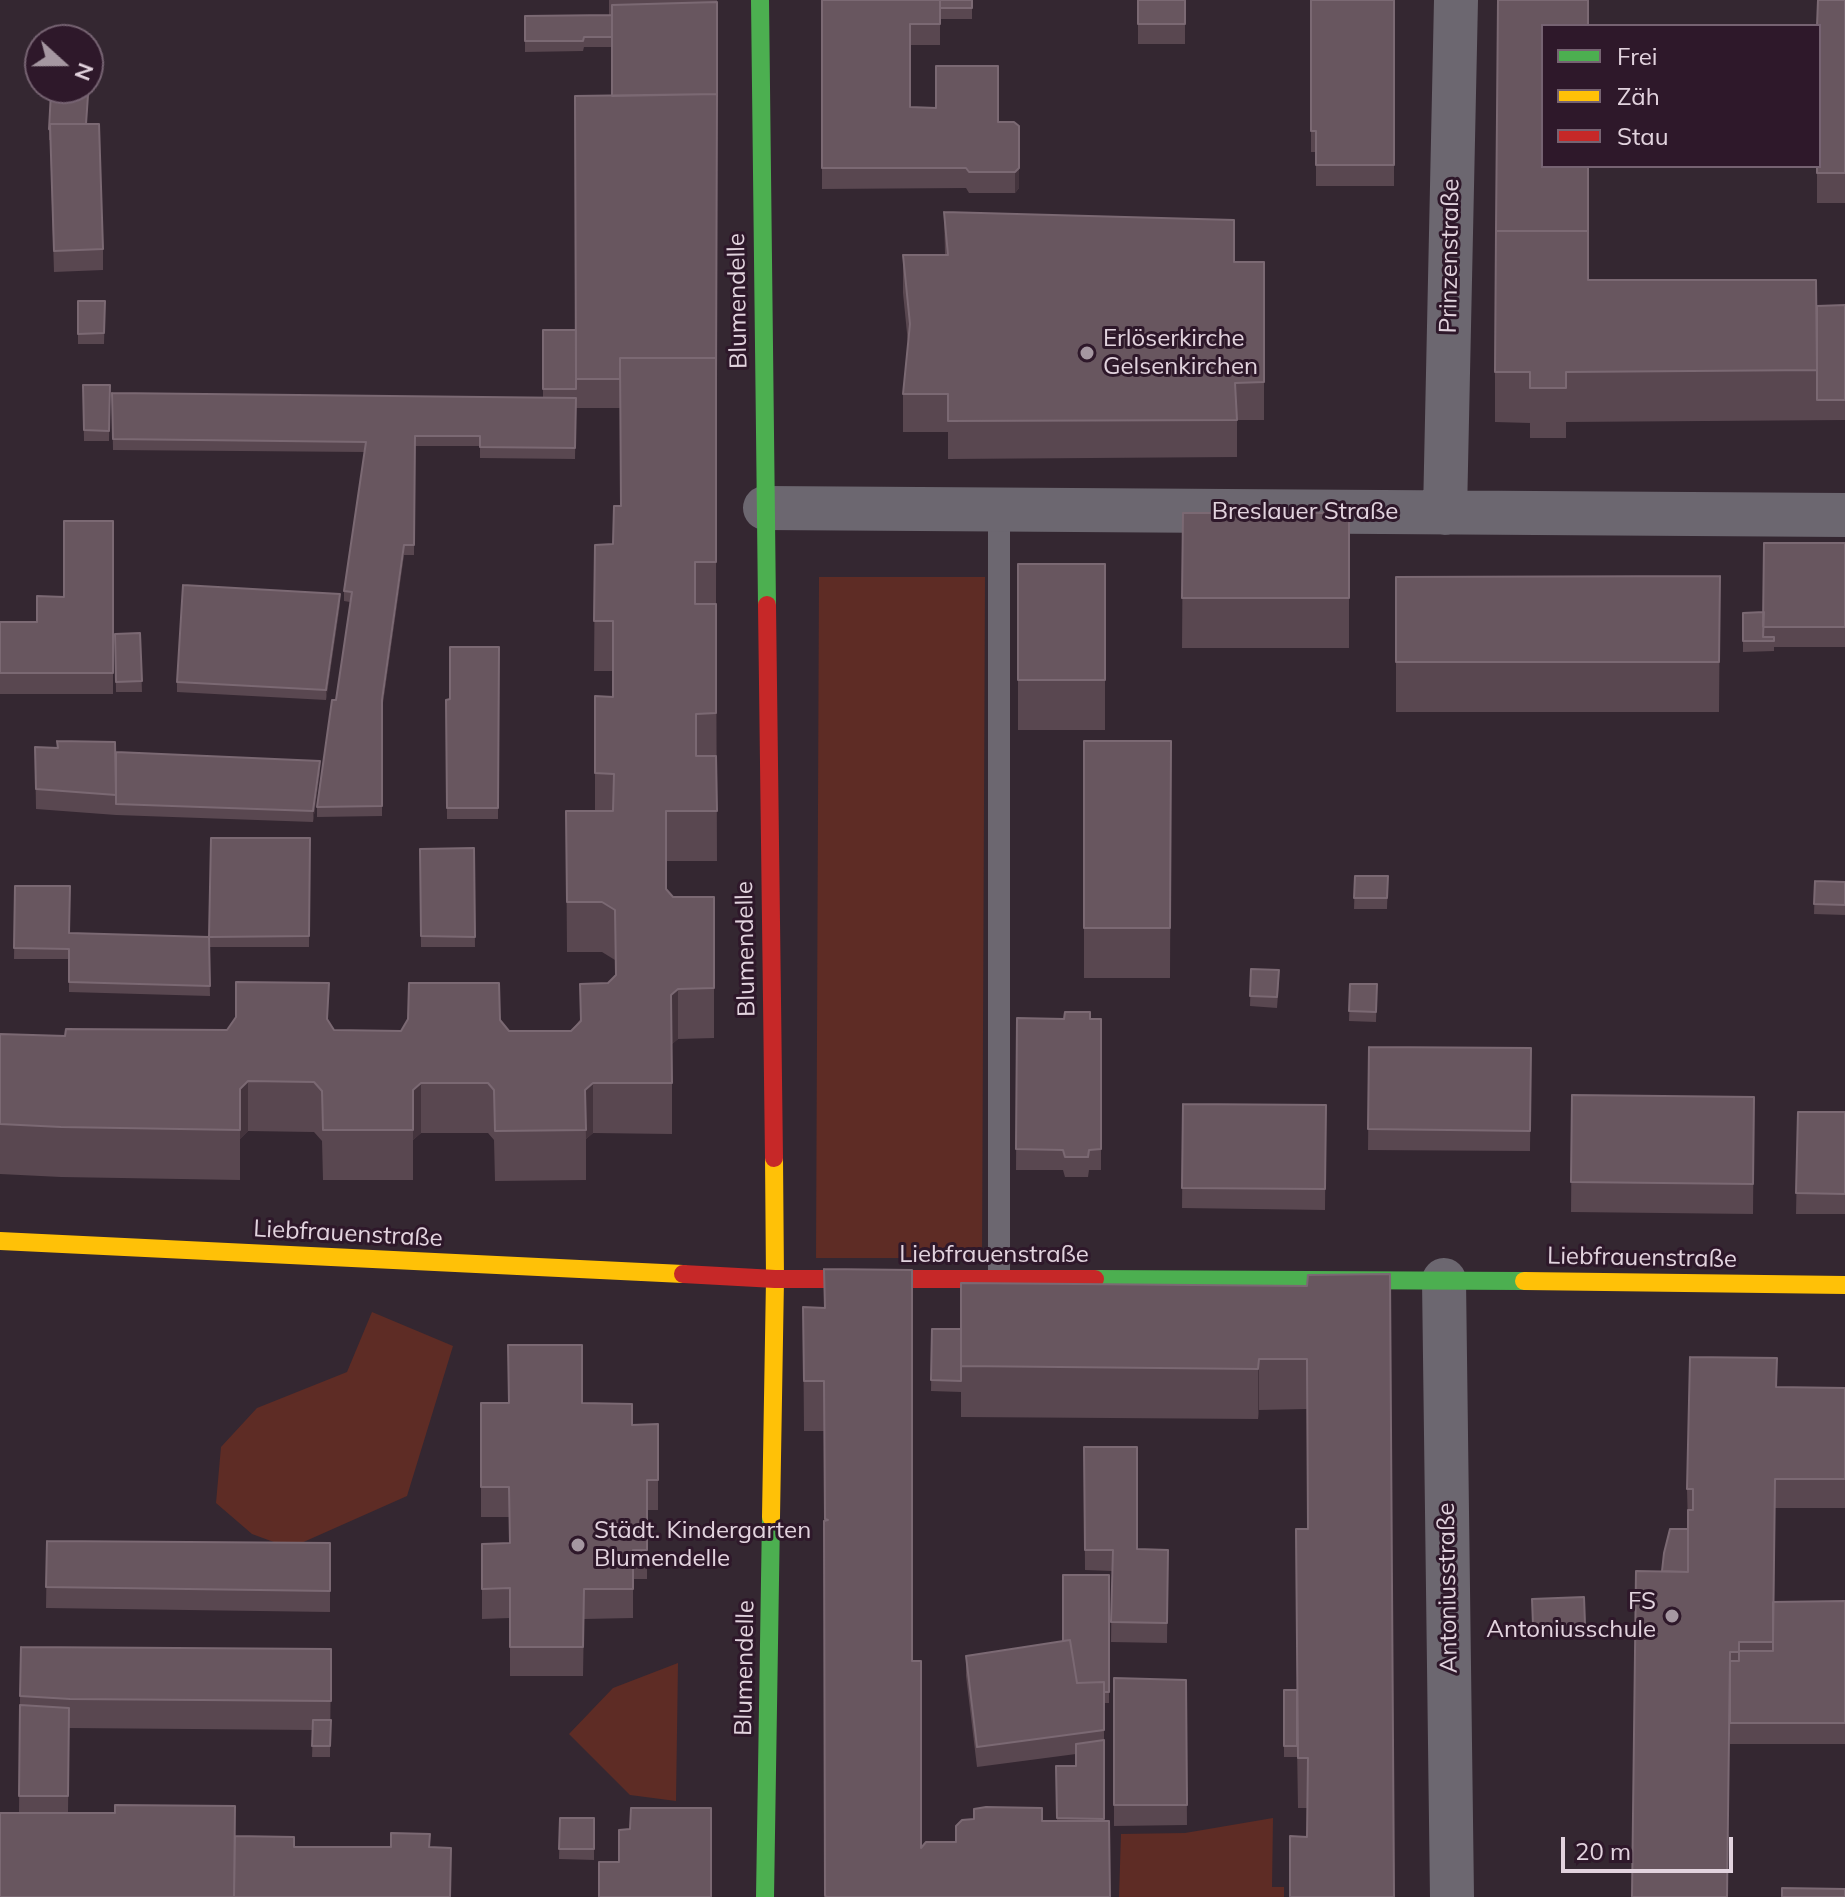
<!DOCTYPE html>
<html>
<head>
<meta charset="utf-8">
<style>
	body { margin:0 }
	#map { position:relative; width:1845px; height:1897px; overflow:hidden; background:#342731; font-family:Mulish,sans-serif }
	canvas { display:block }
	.legend { position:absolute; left:1541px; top:24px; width:280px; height:144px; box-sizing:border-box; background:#2e182a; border:2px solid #766372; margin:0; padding:10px 14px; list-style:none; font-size:24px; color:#e2d3de }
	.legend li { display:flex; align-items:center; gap:16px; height:40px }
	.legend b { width:40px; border:2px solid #766372 }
	.north { position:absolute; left:24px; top:24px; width:80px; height:80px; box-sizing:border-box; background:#2e182a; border:2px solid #766372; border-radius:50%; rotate:111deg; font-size:22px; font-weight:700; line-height:32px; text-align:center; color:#e2d3de }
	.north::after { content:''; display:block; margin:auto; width:28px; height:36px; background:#a597a1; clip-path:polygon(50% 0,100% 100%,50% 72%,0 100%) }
	.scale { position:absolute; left:1561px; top:1837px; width:172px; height:36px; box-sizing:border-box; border:4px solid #e2d3de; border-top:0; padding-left:10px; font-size:24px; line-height:28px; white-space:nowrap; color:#e2d3de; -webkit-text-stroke:6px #2e182a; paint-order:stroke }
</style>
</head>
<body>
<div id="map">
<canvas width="1845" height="1897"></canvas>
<ul class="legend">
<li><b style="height:10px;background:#4caf50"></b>Frei</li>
<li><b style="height:10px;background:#ffc107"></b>Zäh</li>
<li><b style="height:10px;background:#c62828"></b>Stau</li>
</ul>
<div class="north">N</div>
<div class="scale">20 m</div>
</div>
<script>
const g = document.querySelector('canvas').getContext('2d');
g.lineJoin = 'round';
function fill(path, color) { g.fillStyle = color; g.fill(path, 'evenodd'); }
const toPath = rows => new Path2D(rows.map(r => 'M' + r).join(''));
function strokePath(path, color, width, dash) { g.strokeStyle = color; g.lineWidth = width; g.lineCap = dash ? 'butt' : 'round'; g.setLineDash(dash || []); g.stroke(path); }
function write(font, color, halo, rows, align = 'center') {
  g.font = font + ' Mulish,sans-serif'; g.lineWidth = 6; g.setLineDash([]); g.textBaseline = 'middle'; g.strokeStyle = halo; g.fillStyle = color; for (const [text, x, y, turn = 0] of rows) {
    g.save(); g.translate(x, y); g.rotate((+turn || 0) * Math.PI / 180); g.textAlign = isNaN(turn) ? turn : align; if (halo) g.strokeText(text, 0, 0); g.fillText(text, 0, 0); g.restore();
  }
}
const green = toPath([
	[819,577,985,577,982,1258,816,1258],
	[372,1312,453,1346,407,1496,290,1548,252,1534,216,1503,221,1447,257,1408,347,1372],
	[678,1663,676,1801,630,1795,569,1734,613,1688],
	[1273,1818,1272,1887,1284,1887,1284,1897,1119,1897,1121,1834,1185,1833]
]);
const lane = toPath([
	[999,510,999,1279]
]);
const street = toPath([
	[765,508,1845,515],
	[1445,513,1456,0],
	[1444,1280,1452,1897]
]);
const fast = toPath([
	[760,0,767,605],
	[1095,1279,1524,1281],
	[765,1897,771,1517]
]);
const slow = toPath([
	[0,1241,683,1274],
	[1524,1281,1845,1285],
	[771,1517,775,1279,774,1158]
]);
const jam = toPath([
	[767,605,774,1158],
	[683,1274,775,1279,1095,1279]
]);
const wall = toPath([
	[609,0,717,0,716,604,717,861,666,861,666,889,673,897,714,897,714,1038,678,1039,672,1044,672,1134,593,1133,586,1139,586,1180,495,1181,494,1140,488,1133,421,1133,413,1140,413,1180,323,1180,322,1141,314,1132,248,1131,240,1139,240,1180,61,1177,0,1174,0,1034,65,1036,227,1030,329,1021,334,1030,401,1031,500,1020,509,1031,571,1031,615,975,615,960,602,952,567,952,566,811,595,811,595,696,613,697,613,671,594,671,595,545,613,544,621,506,620,408,576,408,575,459,480,458,480,446,415,446,414,555,404,555,382,710,382,816,317,817,317,807,336,700,350,602,344,601,344,591,365,452,113,450,112,393,543,398,543,330,576,330,612,96,612,47,584,47,583,51,525,52,525,16,609,15],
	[822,0,972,0,972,19,940,19,940,9,940,45,910,45,910,107,998,122,1014,122,1019,188,1015,193,969,193,966,188,822,189],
	[1138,0,1185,0,1185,44,1138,44],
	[1311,0,1394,0,1394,186,1316,186,1316,152,1311,152],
	[1845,0,1845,203,1817,203,1817,166],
	[88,105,86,124,103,249,103,270,54,272,50,140,49,140,49,129],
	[944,212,1234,262,1264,262,1264,420,1237,420,1237,457,948,459,948,432,903,432,903,394,908,343,903,293,903,255,945,255],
	[1588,280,1816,280,1817,400,1845,305,1845,420,1566,422,1566,438,1530,438,1530,423,1495,422,1495,372],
	[78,301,105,301,104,344,78,344],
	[83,385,110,385,109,441,84,441],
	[1183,513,1349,513,1349,648,1182,648],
	[113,521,113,694,0,694,0,622,37,622,64,597],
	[1845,543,1845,647,1774,647,1774,651,1743,652,1743,613,1764,612],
	[1018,564,1105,564,1105,730,1018,730],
	[1720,576,1719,712,1396,712,1396,577],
	[340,604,326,700,177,692,177,682],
	[140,633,142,692,116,692,115,634],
	[499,647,498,819,447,819,446,700,450,699],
	[1084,741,1171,741,1170,978,1084,978],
	[35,747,116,752,320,772,313,822,116,815,36,809],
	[310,838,309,947,209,947,210,996,69,992,69,959,14,959,15,886,69,933,209,937],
	[474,848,475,947,421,947,420,849],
	[1355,876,1388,876,1387,909,1354,909],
	[1815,881,1845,882,1845,915,1814,914],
	[1251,969,1279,981,1277,1008,1250,1006],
	[1350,984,1377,984,1376,1022,1349,1021],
	[1017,1018,1101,1019,1101,1170,1089,1170,1088,1177,1065,1177,1063,1170,1016,1170],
	[1369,1047,1531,1048,1530,1151,1368,1150],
	[1572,1095,1754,1097,1753,1214,1571,1212],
	[1183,1104,1326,1105,1325,1210,1182,1208],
	[1798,1112,1845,1112,1845,1214,1796,1214],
	[1390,1274,1394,1897,1290,1897,1290,1836,1307,1837,1307,1808,1298,1808,1297,1745,1297,1757,1284,1757,1284,1690,1297,1690,1296,1529,1308,1529,1307,1409,1259,1410,1258,1419,961,1417,961,1392,931,1391,932,1329,961,1329,961,1283,1307,1286,1308,1275],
	[803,1307,912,1661,921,1848,956,1842,1042,1821,1057,1821,1056,1766,1076,1766,1076,1754,977,1767,966,1676,966,1656,1063,1641,1109,1575,1109,1703,1104,1703,1104,1821,1110,1897,824,1897,824,1431,804,1431],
	[1777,1387,1845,1388,1845,1508,1775,1508,1774,1602,1845,1601,1845,1744,1730,1744,1730,1708,1662,1571,1688,1529,1687,1489],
	[481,1403,582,1403,632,1425,658,1424,658,1510,647,1510,647,1579,633,1579,633,1618,584,1619,583,1676,510,1676,510,1618,482,1619,482,1544,509,1543,509,1517,481,1517],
	[1084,1447,1137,1549,1168,1550,1167,1643,1111,1642,1112,1571,1085,1570],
	[47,1541,330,1543,330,1612,46,1608],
	[1584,1597,1585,1634,1533,1636,1532,1599],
	[331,1649,330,1757,312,1757,313,1730,69,1728,68,1813,235,1836,294,1847,430,1847,0,1897,19,1813,20,1696],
	[1114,1678,1186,1680,1187,1825,1114,1826],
	[560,1818,594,1818,594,1860,559,1859]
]);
const shadedWall = toPath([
	[1019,168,1019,188,1015,193,1015,172],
	[404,545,404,555,382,710,382,816,382,700],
	[340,594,340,604,326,700,326,690],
	[320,761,320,772,313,822,313,811],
	[678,989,678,1039,671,1045,671,995],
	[248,1081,248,1131,240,1139,240,1180,240,1089],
	[421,1083,421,1133,413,1140,413,1180,413,1090],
	[593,1083,593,1133,586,1139,585,1090],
	[1259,1359,1259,1410,1258,1419,1258,1369]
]);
const building = toPath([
	[822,0,940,0,940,24,910,24,910,107,936,108,936,66,998,66,998,122,1014,122,1019,126,1019,168,1015,172,969,172,966,168,822,168,822,0],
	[940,0,972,0,972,8,940,8,940,0],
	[1138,0,1185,0,1185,24,1138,24,1138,0],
	[1311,0,1394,0,1394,165,1316,165,1316,131,1311,131,1311,0],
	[1498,0,1588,0,1588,26,1543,26,1543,166,1588,166,1588,261,1588,231,1496,231,1498,0],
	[1818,0,1845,0,1845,173,1817,173,1817,166,1819,166,1819,26,1817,26,1818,0],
	[717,2,717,94,612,96,612,5,717,2],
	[612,15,612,37,584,37,583,41,525,41,525,16,612,15],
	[51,92,88,95,86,124,50,124,50,130,49,129,51,92],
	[717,94,716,379,716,358,620,358,620,379,576,379,575,96,717,94],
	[50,124,99,124,103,249,54,251,50,124],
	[944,212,1234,220,1234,262,1264,262,1264,382,1235,383,1237,420,948,421,948,394,903,394,910,324,903,255,948,255,944,212],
	[1496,231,1588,231,1588,280,1816,280,1817,370,1566,372,1566,388,1530,388,1530,372,1495,372,1496,231],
	[78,301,105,301,104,333,78,334,78,301],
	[1845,305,1845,400,1817,400,1817,306,1845,305],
	[543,330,576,330,576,389,543,389,543,330],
	[620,358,716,358,716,562,695,562,695,604,716,604,716,713,696,714,696,756,716,756,717,811,666,811,666,889,673,897,714,897,714,988,678,989,671,995,672,1083,593,1083,585,1090,586,1130,495,1131,494,1090,488,1083,421,1083,413,1090,413,1130,323,1130,322,1091,314,1082,248,1081,240,1089,240,1130,61,1127,0,1124,0,1034,65,1036,66,1029,227,1030,236,1017,236,982,329,983,327,1019,334,1030,401,1031,408,1019,409,983,499,983,500,1020,509,1031,571,1031,581,1021,580,984,608,983,616,975,615,910,602,902,567,902,566,811,613,811,614,774,595,773,595,696,613,697,613,621,594,621,595,545,613,544,614,506,621,506,620,358],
	[83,385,110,385,109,431,84,430,83,385],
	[112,393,576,398,575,448,480,447,480,436,415,436,414,545,404,545,382,700,382,806,317,807,332,700,336,700,352,592,344,591,366,442,113,439,112,393],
	[1183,513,1349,513,1349,598,1182,598,1183,513],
	[64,521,113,521,113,673,0,673,0,622,37,622,37,596,64,597,64,521],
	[1764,543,1845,543,1845,627,1763,627,1764,543],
	[1018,564,1105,564,1105,680,1018,680,1018,564],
	[1720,576,1719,662,1396,662,1396,577,1720,576],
	[183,585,340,594,326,690,177,682,183,585],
	[1764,612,1763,637,1774,637,1774,641,1743,641,1743,613,1764,612],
	[140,633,142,681,116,682,115,634,140,633],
	[450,647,499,647,498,808,447,808,446,700,450,699,450,647],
	[57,741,115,742,116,795,36,789,35,747,58,748,57,741],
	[1084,741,1171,741,1170,928,1084,928,1084,741],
	[116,752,320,761,313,811,116,804,116,752],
	[211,838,310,838,309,936,209,937,211,838],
	[474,848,475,937,421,936,420,849,474,848],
	[1355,876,1388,876,1387,898,1354,898,1355,876],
	[1815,881,1845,882,1845,905,1814,904,1815,881],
	[15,886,70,886,69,933,209,937,210,986,69,982,69,949,14,948,15,886],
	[1251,969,1279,970,1277,997,1250,996,1251,969],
	[1350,984,1377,984,1376,1012,1349,1011,1350,984],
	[1065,1012,1090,1012,1090,1019,1101,1019,1101,1149,1089,1150,1088,1157,1065,1157,1063,1150,1016,1149,1017,1018,1064,1019,1065,1012],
	[1369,1047,1531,1048,1530,1131,1368,1129,1369,1047],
	[1572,1095,1754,1097,1753,1184,1571,1182,1572,1095],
	[1183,1104,1326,1105,1325,1189,1182,1188,1183,1104],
	[1798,1112,1845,1112,1845,1194,1796,1193,1798,1112],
	[824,1269,912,1270,912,1661,921,1661,921,1848,926,1842,956,1842,956,1826,962,1820,974,1819,974,1809,986,1807,1042,1808,1042,1821,1109,1821,1110,1897,826,1897,825,1895,824,1521,828,1520,825,1519,824,1381,804,1381,803,1307,825,1308,824,1269],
	[1390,1274,1394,1897,1290,1897,1290,1836,1307,1837,1308,1758,1298,1758,1296,1529,1308,1529,1307,1359,1259,1359,1258,1369,961,1366,961,1283,1307,1286,1308,1275,1390,1274],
	[932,1329,961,1329,961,1381,931,1380,932,1329],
	[508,1345,582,1345,582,1403,632,1404,632,1425,658,1424,658,1480,647,1480,647,1550,633,1550,633,1589,584,1589,583,1647,510,1647,510,1588,482,1589,482,1544,510,1543,509,1487,481,1487,481,1403,509,1403,508,1345],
	[1690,1357,1777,1358,1776,1387,1845,1388,1845,1479,1775,1479,1773,1642,1739,1642,1739,1652,1730,1652,1727,1897,1632,1897,1636,1571,1688,1572,1688,1510,1693,1510,1693,1489,1687,1489,1690,1357],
	[1084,1447,1137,1447,1137,1549,1168,1550,1167,1623,1111,1622,1113,1550,1085,1550,1084,1447],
	[1670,1529,1688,1529,1688,1572,1662,1571,1664,1553,1670,1529],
	[47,1541,330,1543,330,1591,46,1587,47,1541],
	[1063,1575,1109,1575,1109,1692,1104,1692,1104,1682,1077,1683,1070,1640,1063,1641,1063,1575],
	[1584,1597,1585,1624,1533,1625,1532,1599,1584,1597],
	[1845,1601,1845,1723,1730,1723,1730,1661,1739,1661,1739,1651,1773,1651,1773,1602,1845,1601],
	[1070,1640,1077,1683,1104,1682,1104,1730,977,1747,966,1656,1070,1640],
	[21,1647,331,1649,331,1701,70,1699,20,1696,21,1647],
	[1114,1678,1186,1680,1187,1805,1114,1805,1114,1678],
	[1284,1690,1297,1690,1297,1746,1284,1746,1284,1690],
	[20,1705,69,1708,68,1796,19,1796,20,1705],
	[313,1720,331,1720,330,1746,312,1746,313,1720],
	[1104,1740,1104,1819,1057,1818,1056,1766,1076,1766,1076,1744,1104,1740],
	[115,1805,235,1806,234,1897,0,1897,0,1813,115,1813,115,1805],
	[631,1808,711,1808,711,1897,599,1897,599,1862,619,1862,619,1830,630,1829,631,1808],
	[560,1818,594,1818,594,1849,559,1849,560,1818],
	[391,1833,430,1834,429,1847,451,1848,450,1897,234,1897,235,1836,294,1837,294,1847,391,1847,391,1833],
	[1782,1888,1845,1889,1845,1897,1782,1897,1782,1888]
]);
const markers = [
	[1087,353,8,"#a597a1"],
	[578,1545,8,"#a597a1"],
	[1672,1616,8,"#a597a1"]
];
const streetNames = [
	["Prinzenstraße",1450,256,-89],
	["Blumendelle",738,301,-91],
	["Breslauer Straße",1305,512],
	["Blumendelle",746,949,-91],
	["Liebfrauenstraße",348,1234,3],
	["Liebfrauenstraße",994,1255],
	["Liebfrauenstraße",1642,1258,1],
	["Antoniusstraße",1448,1588,-91],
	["Blumendelle",745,1668,-89]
];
const poiNames = [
	["Erlöserkirche",1103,339],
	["Gelsenkirchen",1103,367],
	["Städt. Kindergarten",594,1531],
	["Blumendelle",594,1559],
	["FS",1656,1602,"right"],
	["Antoniusschule",1656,1630,"right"]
];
fill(green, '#5e2c25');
strokePath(lane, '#6c6770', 22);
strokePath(street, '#6c6770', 44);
strokePath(fast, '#4caf50', 18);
strokePath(slow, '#ffc107', 18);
strokePath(jam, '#c62828', 18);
fill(wall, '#594750');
fill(shadedWall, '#44343d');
fill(building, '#68565f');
strokePath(building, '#7b6973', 2);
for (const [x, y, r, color] of markers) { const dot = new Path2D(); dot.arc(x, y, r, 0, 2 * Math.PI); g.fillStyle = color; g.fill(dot); strokePath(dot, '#2e182a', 3); }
write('24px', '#e2d3de', '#2e182a', streetNames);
write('24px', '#e2d3de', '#2e182a', poiNames, 'left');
</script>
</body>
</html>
